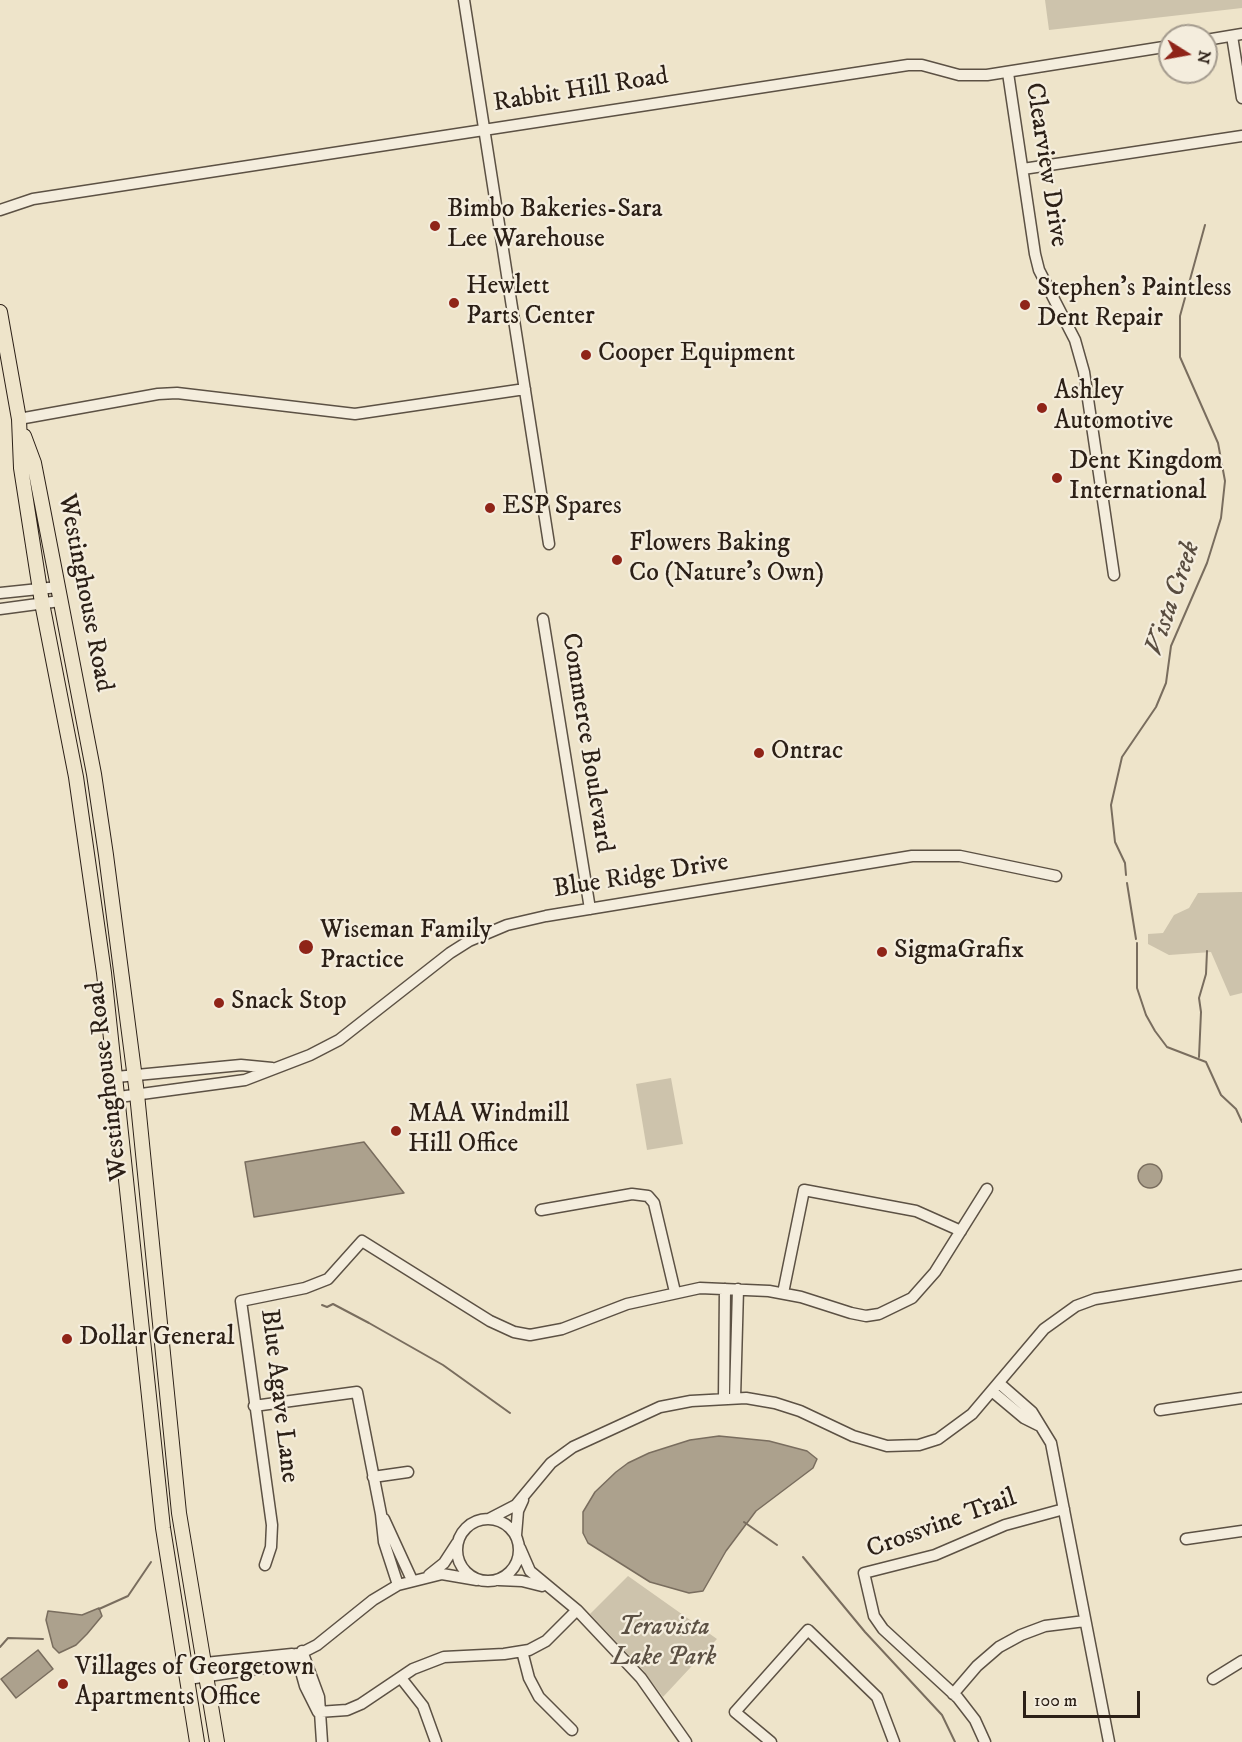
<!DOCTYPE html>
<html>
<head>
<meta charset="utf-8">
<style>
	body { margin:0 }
	#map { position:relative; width:1242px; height:1742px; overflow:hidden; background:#eee4ca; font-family:"IM FELL DW Pica",serif }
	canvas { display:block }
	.north { position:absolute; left:1158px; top:24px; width:60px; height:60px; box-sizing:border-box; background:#f4eddd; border:2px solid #a49b8e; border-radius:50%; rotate:101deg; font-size:16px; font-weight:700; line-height:24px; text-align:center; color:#2c2017 }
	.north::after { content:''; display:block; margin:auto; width:21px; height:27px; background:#8f2418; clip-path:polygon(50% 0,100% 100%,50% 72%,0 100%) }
	.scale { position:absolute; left:1023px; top:1691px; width:117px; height:27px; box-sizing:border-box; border:3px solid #2c2017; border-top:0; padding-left:8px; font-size:18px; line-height:21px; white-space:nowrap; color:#2c2017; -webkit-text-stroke:4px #f4eddd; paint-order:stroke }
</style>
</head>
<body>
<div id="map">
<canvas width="1242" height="1742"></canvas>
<div class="north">N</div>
<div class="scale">100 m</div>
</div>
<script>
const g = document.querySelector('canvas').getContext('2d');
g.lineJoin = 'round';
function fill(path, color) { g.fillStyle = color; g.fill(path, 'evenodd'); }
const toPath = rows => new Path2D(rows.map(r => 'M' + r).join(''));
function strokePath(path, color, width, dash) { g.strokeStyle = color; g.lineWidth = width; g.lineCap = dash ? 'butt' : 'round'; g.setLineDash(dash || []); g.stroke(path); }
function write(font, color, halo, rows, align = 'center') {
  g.font = font + ' "IM FELL DW Pica",serif'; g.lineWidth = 4.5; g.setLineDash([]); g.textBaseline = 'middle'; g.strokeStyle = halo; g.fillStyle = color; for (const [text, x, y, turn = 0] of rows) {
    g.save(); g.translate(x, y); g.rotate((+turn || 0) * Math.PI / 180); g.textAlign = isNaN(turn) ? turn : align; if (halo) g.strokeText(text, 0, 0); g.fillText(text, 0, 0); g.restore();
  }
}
const green = toPath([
	[1045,0,1242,0,1242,8,1049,30],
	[1242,892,1242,993,1230,996,1211,952,1169,955,1148,944,1148,934,1163,933,1174,915,1189,908,1198,893],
	[671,1078,683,1144,647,1150,636,1084],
	[628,1576,717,1639,663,1697,643,1670,590,1614]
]);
const water = toPath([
	[364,1142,404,1193,254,1217,245,1162,364,1142],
	'1138 1176a12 12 0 1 1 24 0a12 12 0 1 1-24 0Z',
	[719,1436,769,1441,807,1451,817,1459,813,1468,756,1511,726,1551,703,1591,689,1593,650,1582,588,1543,583,1533,583,1512,595,1492,616,1472,628,1463,649,1453,690,1440,719,1436],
	[99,1608,102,1616,87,1634,76,1645,59,1653,53,1647,46,1620,48,1611,82,1615,99,1608],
	[38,1650,53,1669,16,1698,1,1679,38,1650]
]);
const stream = toPath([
	[1126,875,1125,863,1115,842,1111,805,1122,757,1156,707,1166,683,1171,646,1207,563,1221,518,1225,481,1218,443,1180,357,1180,316,1205,225],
	[1127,883,1136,939],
	[1137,943,1137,988,1146,1015,1155,1031,1167,1047,1206,1062,1221,1095,1236,1109,1242,1122],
	[1199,1057,1201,1012,1199,998,1206,974,1207,951],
	[322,1305,327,1307,333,1304,369,1323,443,1365,510,1413],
	[744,1522,777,1545],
	[803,1557,865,1632,942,1715,955,1742],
	[99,1609,128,1596,151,1562],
	[0,1647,8,1638,43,1639]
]);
const minor = toPath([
	[464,0,549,544],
	[1232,36,1242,98],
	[1206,40,1242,34],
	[1008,73,1035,254,1039,270,1075,340,1084,372,1114,575],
	[1023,169,1242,136],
	[0,210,33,199,908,65,922,65,959,75,987,75,1170,46],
	[19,419,158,394,177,393,355,414,525,389],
	[0,593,58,587],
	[0,609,60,601],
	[543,619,590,909],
	[116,1077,241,1065,272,1068],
	[119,1097,245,1080,310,1055,339,1040,450,953,469,941,507,925,546,916,912,856,960,856,1056,876],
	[541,1210,632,1194,648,1196,654,1203,675,1292],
	[783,1293,804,1190,916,1211,961,1231],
	[1000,1384,1032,1412,1051,1443,1109,1742],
	[993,1392,1024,1418,1038,1425],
	[724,1398,725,1289],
	[735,1398,738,1289],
	[254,1406,357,1392,381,1514,384,1542,398,1585],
	[1160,1410,1242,1398],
	[373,1477,408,1472],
	'457 1550a31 31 0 1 1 62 0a31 31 0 1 1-62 0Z',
	[384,1519,412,1580],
	[489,1519,516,1505,551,1463,573,1447,660,1407,691,1401,746,1398,775,1403,800,1411,853,1436,887,1446,919,1445,938,1439,972,1414,1044,1329,1076,1306,1095,1299,1242,1275],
	[516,1535,518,1511,523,1500],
	[1186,1539,1242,1531],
	[520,1548,530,1571,577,1610,641,1678,686,1742],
	[265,1565,271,1547,272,1525,241,1301,305,1288,328,1279,362,1241,490,1321,514,1332,530,1335,562,1329,627,1304,700,1288,769,1291,801,1297,851,1313,866,1316,879,1314,912,1298,935,1272,987,1189],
	[429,1575,444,1563,457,1543],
	[499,1580,522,1581,542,1586],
	[302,1651,319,1697,322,1742],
	[522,1651,529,1678,539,1697,572,1730],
	[296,1654,305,1686,318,1712],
	[186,1665,292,1654],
	[401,1678,423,1706,436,1742],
	[188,1679,276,1666,317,1645,373,1600,398,1585,442,1574,477,1580],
	[1213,1679,1242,1661],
	[953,1694,977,1666,999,1647,1021,1635,1045,1626,1085,1621],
	[318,1712,347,1710,361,1704,413,1669,444,1657,504,1654,529,1650,546,1641,577,1610],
	[771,1742,735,1712,808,1630,877,1697,894,1742],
	[985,1742,975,1720,958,1698,883,1629,874,1616,864,1573,935,1555,1005,1525,1064,1509]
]);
const major = toPath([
	[0,312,19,419,21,468,42,603,76,777,104,973,163,1528,197,1742],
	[24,436,34,463,42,504,94,774,106,855,137,1094,179,1513,217,1742]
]);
const markers = [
	[435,226,6,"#8f2418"],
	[454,303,6,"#8f2418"],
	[1025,305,6,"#8f2418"],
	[586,355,6,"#8f2418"],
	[1042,408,6,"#8f2418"],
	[1057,478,6,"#8f2418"],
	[490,508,6,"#8f2418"],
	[617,560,6,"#8f2418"],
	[759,753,6,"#8f2418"],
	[306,947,8,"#8f2418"],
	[882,952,6,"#8f2418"],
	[219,1003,6,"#8f2418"],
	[396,1131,6,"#8f2418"],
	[67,1339,6,"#8f2418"],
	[63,1684,6,"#8f2418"]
];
const streetNames = [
	["Rabbit Hill Road",581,91,-9],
	["Clearview Drive",1045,165,81],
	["Westinghouse Road",84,593,79],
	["Commerce Boulevard",586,743,81],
	["Blue Ridge Drive",641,877,-9],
	["Westinghouse Road",109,1081,-97],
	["Blue Agave Lane",278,1396,83],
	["Crossvine Trail",942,1525,-20]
];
const poiNames = [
	["Bimbo Bakeries-Sara",447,211],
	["Lee Warehouse",447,241],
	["Hewlett",466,288],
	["Parts Center",466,318],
	["Stephen's Paintless",1037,290],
	["Dent Repair",1037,320],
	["Cooper Equipment",598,355],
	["Ashley",1054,393],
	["Automotive",1054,423],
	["Dent Kingdom",1069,463],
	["International",1069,493],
	["ESP Spares",502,508],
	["Flowers Baking",629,545],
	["Co (Nature's Own)",629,575],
	["Ontrac",771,753],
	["Wiseman Family",320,932],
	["Practice",320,962],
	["SigmaGrafix",894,952],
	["Snack Stop",231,1003],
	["MAA Windmill",408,1116],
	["Hill Office",408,1146],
	["Dollar General",79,1339],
	["Villages of Georgetown",75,1669],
	["Apartments Office",75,1699]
];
const parkNames = [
	["Teravista",664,1629],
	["Lake Park",664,1659]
];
const waterNames = [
	["Vista Creek",1174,599,-71]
];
fill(green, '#cdc3ac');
fill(water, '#aca18d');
strokePath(water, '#796d5e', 1.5);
strokePath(stream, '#796d5e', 2);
strokePath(minor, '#5c5144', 13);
strokePath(major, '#2c2017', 16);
strokePath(minor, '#f4eddd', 10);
strokePath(major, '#eee4ca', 14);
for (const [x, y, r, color] of markers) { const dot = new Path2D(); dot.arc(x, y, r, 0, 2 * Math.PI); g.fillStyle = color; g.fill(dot); strokePath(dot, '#f4eddd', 2); }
write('26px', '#2c2017', '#f4eddd', streetNames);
write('26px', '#2c2017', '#f4eddd', poiNames, 'left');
write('italic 26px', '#5c5144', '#f4eddd', parkNames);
write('italic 27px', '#594d40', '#f4eddd', waterNames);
</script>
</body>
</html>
